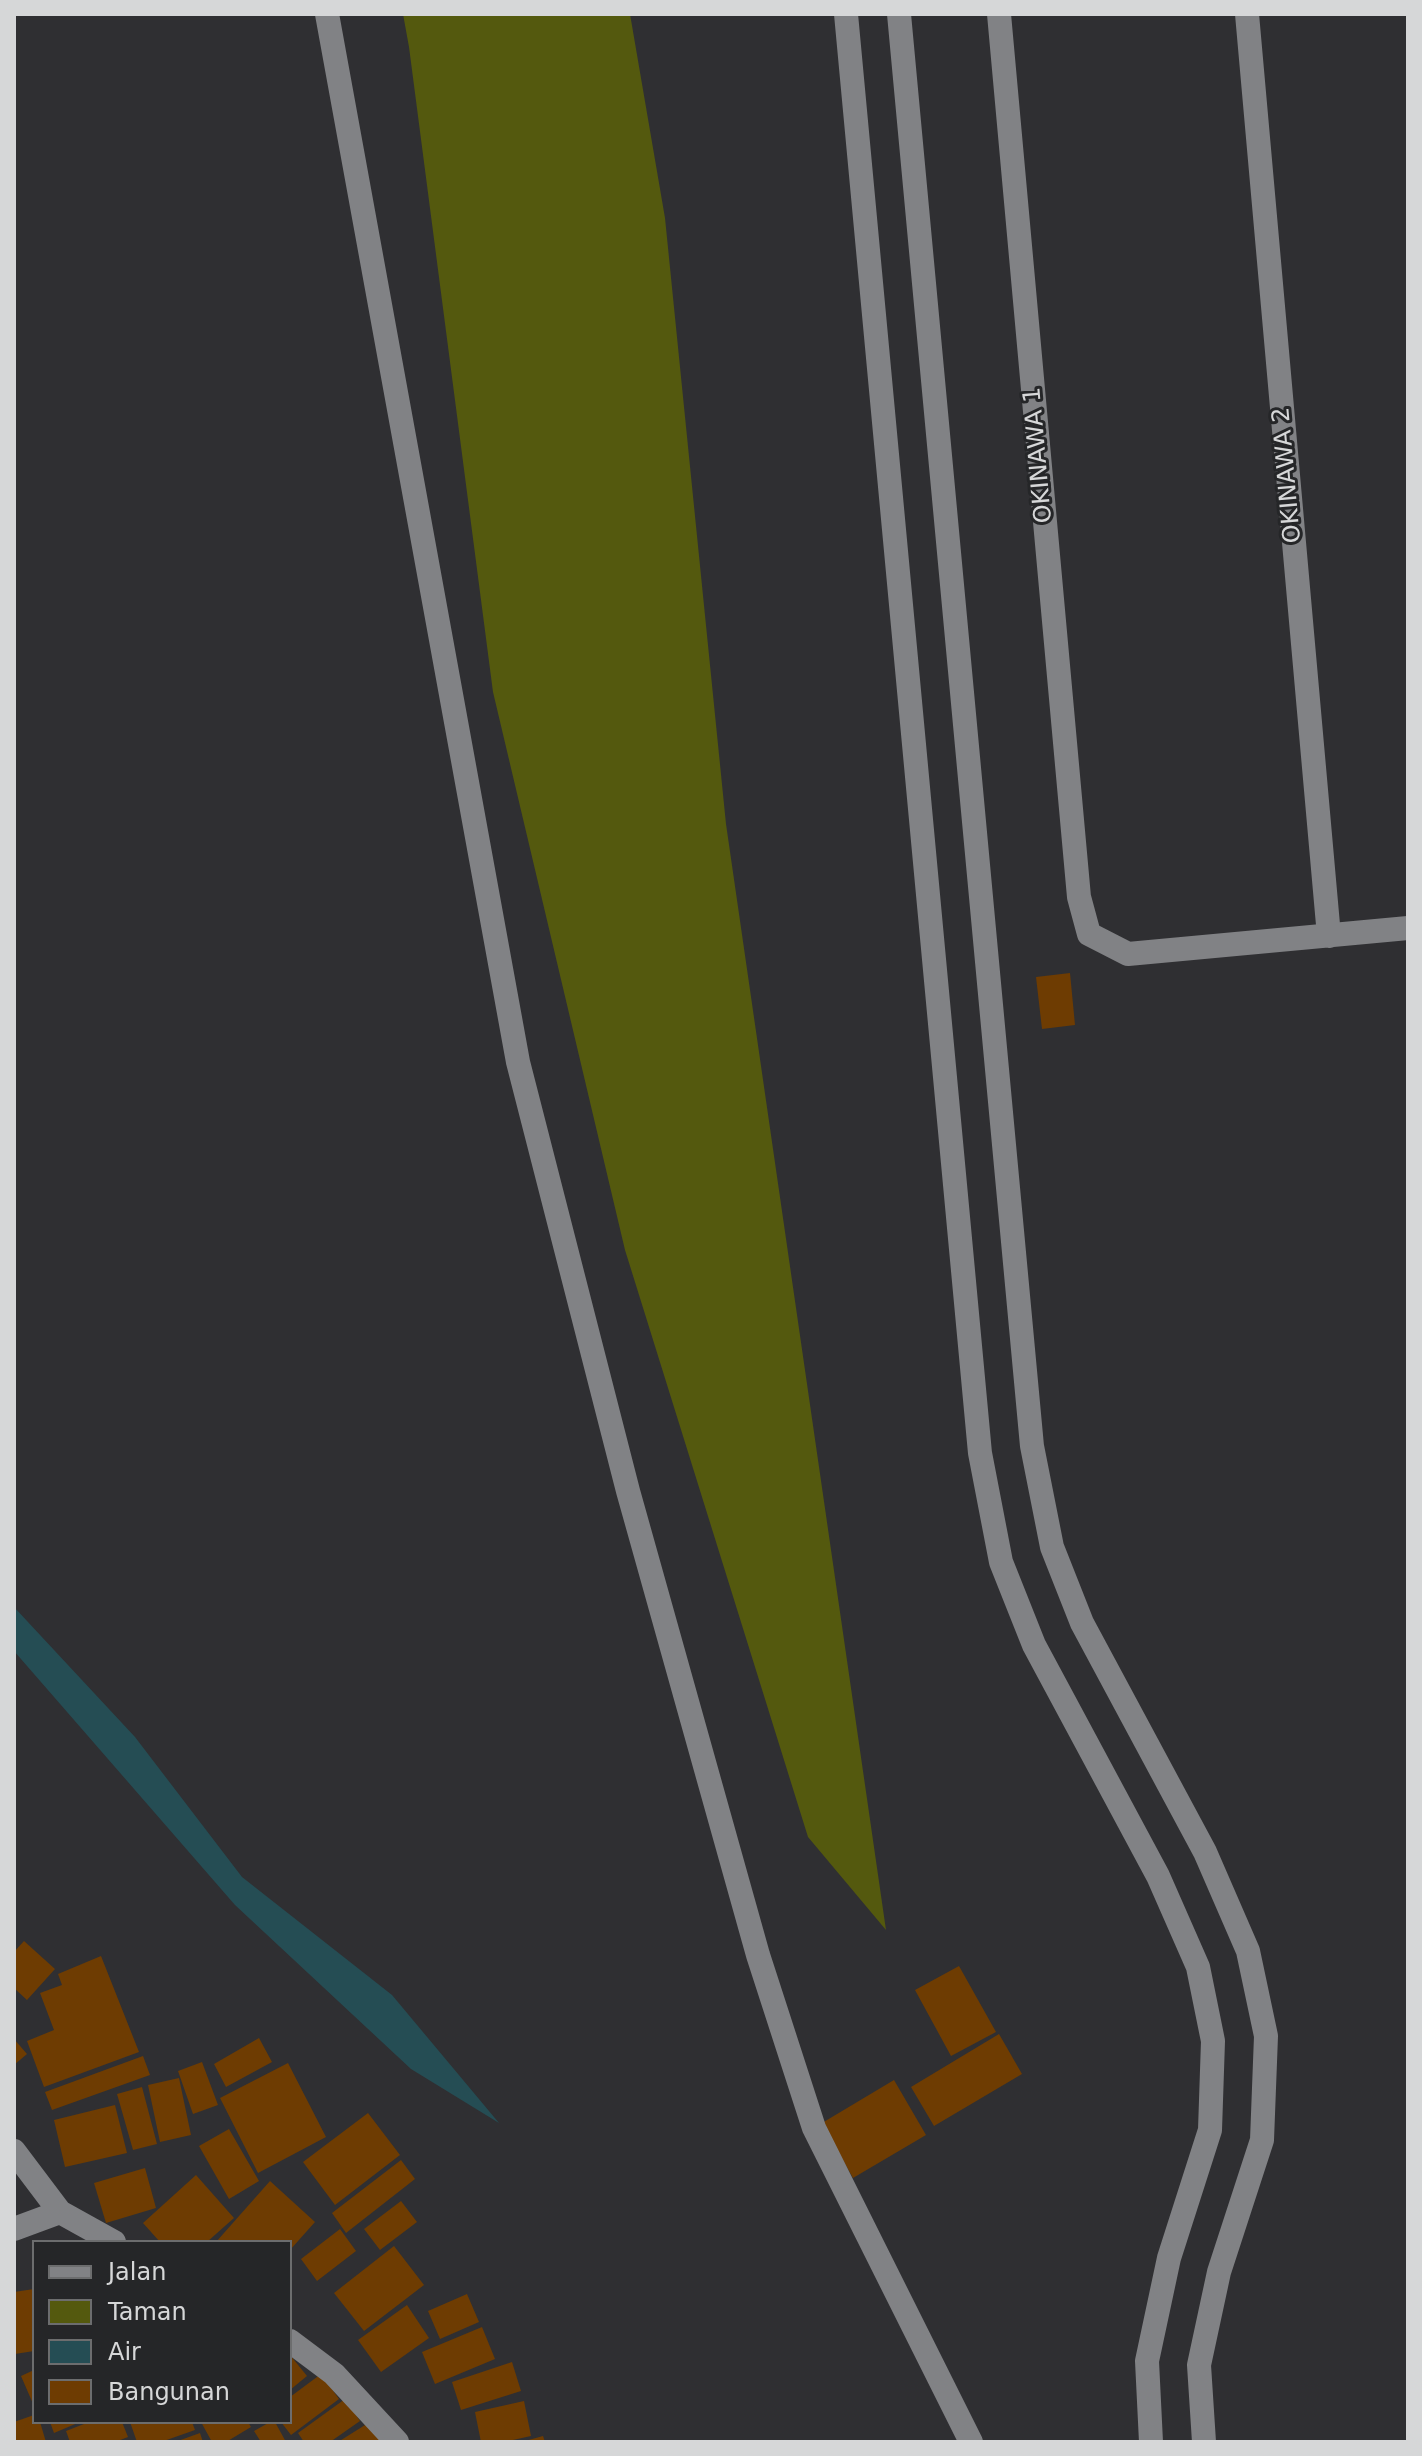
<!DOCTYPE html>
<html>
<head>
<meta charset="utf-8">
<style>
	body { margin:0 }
	#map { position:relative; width:1422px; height:2456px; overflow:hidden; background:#2f2f32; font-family:"DejaVu Sans",sans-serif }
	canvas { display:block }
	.frame { position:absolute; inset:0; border:16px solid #d6d7d8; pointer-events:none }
	.legend { position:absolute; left:32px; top:2240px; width:260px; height:184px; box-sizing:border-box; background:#252628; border:2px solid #6c6d6e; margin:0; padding:10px 14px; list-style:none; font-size:24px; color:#d6d7d8 }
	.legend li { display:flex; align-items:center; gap:16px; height:40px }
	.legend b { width:40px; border:2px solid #6c6d6e }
</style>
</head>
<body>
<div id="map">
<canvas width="1422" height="2456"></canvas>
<div class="frame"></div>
<ul class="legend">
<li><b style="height:10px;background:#818285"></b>Jalan</li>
<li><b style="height:22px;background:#54590e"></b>Taman</li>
<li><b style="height:22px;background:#254d54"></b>Air</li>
<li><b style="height:22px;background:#6e3c02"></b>Bangunan</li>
</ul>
</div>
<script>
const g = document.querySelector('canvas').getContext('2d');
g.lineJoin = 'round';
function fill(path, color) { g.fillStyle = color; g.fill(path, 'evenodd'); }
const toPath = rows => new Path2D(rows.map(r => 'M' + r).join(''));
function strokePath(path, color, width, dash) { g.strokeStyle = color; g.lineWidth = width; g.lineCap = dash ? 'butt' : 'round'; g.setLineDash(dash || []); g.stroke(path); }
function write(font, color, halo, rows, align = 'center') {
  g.font = font + ' "DejaVu Sans",sans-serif'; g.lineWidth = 6; g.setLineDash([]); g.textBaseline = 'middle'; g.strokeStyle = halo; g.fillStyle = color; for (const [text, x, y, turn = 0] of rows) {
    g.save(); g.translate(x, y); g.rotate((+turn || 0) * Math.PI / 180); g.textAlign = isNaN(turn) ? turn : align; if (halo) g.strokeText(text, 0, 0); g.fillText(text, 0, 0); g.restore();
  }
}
const green = toPath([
	[403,14,630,14,665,218,726,824,886,1930,808,1837,625,1250,493,692,409,47]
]);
const water = toPath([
	[14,1607,135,1737,242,1877,392,1995,499,2123,411,2069,235,1905,14,1651]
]);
const building = toPath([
	[1070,973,1075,1025,1042,1029,1036,977],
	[24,1941,55,1969,27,2000,14,1988,14,1952],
	[101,1956,139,2052,44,2087,27,2041,54,2030,40,1993,62,1985,58,1974],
	[959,1966,996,2032,951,2056,915,1990],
	[999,2034,1022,2074,934,2126,911,2087],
	[259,2038,272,2062,226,2087,214,2064],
	[14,2039,27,2054,14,2065],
	[143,2056,150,2075,52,2110,45,2092],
	[202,2062,218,2105,193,2114,178,2071],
	[288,2063,326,2137,258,2173,220,2098],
	[179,2078,191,2135,160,2142,148,2085],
	[894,2080,926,2135,853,2178,822,2123],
	[142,2087,157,2144,133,2150,117,2094],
	[115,2105,127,2153,65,2167,54,2120],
	[368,2113,400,2155,335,2205,303,2162],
	[229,2129,259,2181,229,2199,199,2146],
	[401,2160,415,2179,346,2233,332,2213],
	[145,2168,156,2208,106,2223,94,2183],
	[196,2175,234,2218,207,2242,160,2242,143,2223],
	[270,2181,315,2222,290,2250,290,2242,216,2242],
	[401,2201,417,2222,380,2250,364,2229],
	[340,2229,356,2251,317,2281,301,2259],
	[394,2246,424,2285,364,2331,334,2293],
	[34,2289,34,2351,15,2354,14,2292],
	[467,2294,479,2322,440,2339,428,2311],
	[407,2305,429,2338,381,2372,358,2340],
	[482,2327,495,2359,435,2384,422,2352],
	[290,2355,307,2376,290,2390],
	[512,2362,521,2391,461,2410,452,2382],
	[34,2370,34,2406,21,2376],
	[321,2374,339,2399,291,2435,281,2422,290,2422,290,2397],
	[345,2399,360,2421,330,2442,304,2442,298,2433],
	[524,2401,531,2436,504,2442,481,2442,475,2412],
	[34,2415,34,2422,40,2422,46,2442,14,2442,14,2422],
	[373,2420,387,2442,338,2442],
	[50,2422,80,2422,54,2433],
	[89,2422,122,2422,128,2437,115,2442,70,2442,66,2431],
	[130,2422,192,2422,195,2430,161,2442,137,2442],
	[201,2422,248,2422,251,2427,226,2442,212,2442],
	[270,2422,275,2422,286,2442,261,2442,254,2431],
	[200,2433,203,2442,175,2442],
	[543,2436,545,2442,525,2442,525,2441]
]);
const minor = toPath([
	[327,14,518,1062,628,1491,758,1955,814,2128,971,2442],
	[846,14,980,1453,1001,1562,1034,1645,1158,1876,1198,1967,1213,2041,1210,2130,1169,2258,1147,2361,1151,2442],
	[899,14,1032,1446,1052,1547,1082,1623,1205,1852,1248,1951,1266,2036,1262,2140,1219,2272,1199,2365,1204,2442],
	[999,14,1079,897,1089,934,1128,954,1408,928],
	[1247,14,1329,936],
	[14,2151,60,2212,114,2242],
	[14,2229,60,2212],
	[290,2341,334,2374,397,2442]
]);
const streetNames = [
	["OKINAWA 1",1039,455,-95],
	["OKINAWA 2",1288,475,-95]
];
fill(green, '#54590e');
fill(water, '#254d54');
fill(building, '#6e3c02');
strokePath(minor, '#818285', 24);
write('24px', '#d6d7d8', '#252628', streetNames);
</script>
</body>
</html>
